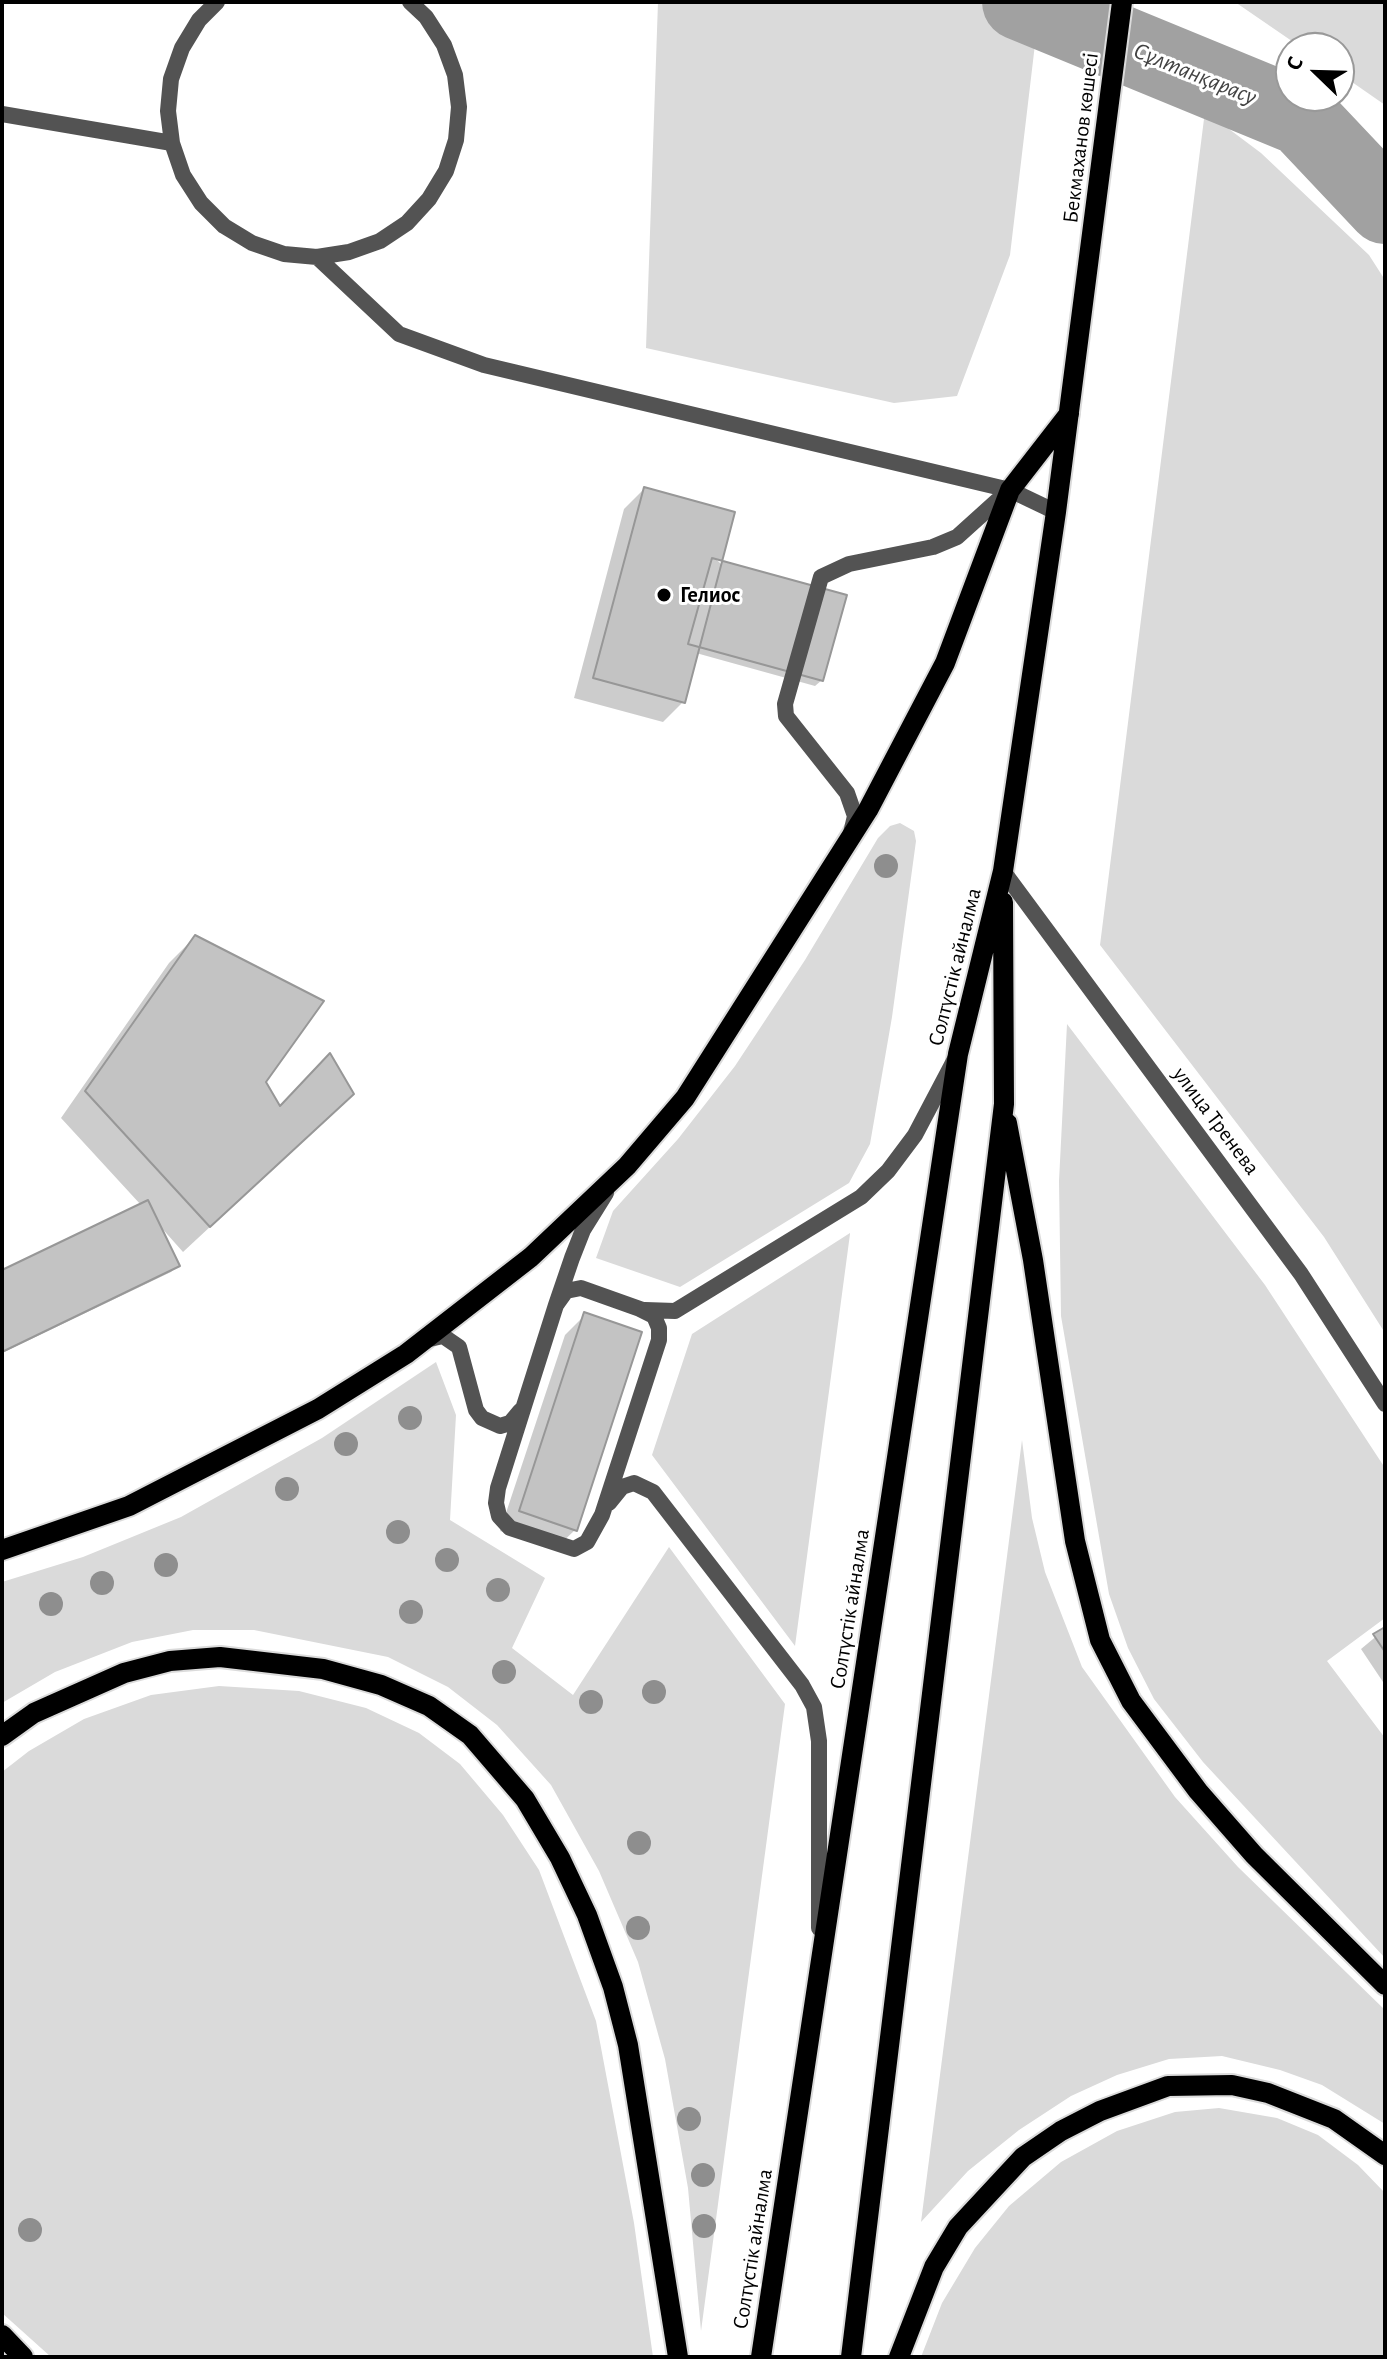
<!DOCTYPE html>
<html>
<head>
<meta charset="utf-8">
<style>
	body { margin:0 }
	#map { position:relative; width:1387px; height:2359px; overflow:hidden; background:#fff; font-family:"Alegreya Sans",sans-serif }
	canvas { display:block }
	.frame { position:absolute; inset:0; border:4px solid #000; pointer-events:none }
	.north { position:absolute; left:1275px; top:32px; width:80px; height:80px; box-sizing:border-box; background:#fff; border:2px solid #999; border-radius:50%; rotate:293deg; font-size:22px; font-weight:700; line-height:32px; text-align:center; color:#000 }
	.north::after { content:''; display:block; margin:auto; width:28px; height:36px; background:#000; clip-path:polygon(50% 0,100% 100%,50% 72%,0 100%) }
</style>
</head>
<body>
<div id="map">
<canvas width="1387" height="2359"></canvas>
<div class="frame"></div>
<div class="north">С</div>
</div>
<script>
const g = document.querySelector('canvas').getContext('2d');
g.lineJoin = 'round';
function fill(path, color) { g.fillStyle = color; g.fill(path, 'evenodd'); }
const toPath = rows => new Path2D(rows.map(r => 'M' + r).join(''));
function strokePath(path, color, width, dash) { g.strokeStyle = color; g.lineWidth = width; g.lineCap = dash ? 'butt' : 'round'; g.setLineDash(dash || []); g.stroke(path); }
function write(font, color, halo, rows, align = 'center') {
  g.font = font + ' "Alegreya Sans",sans-serif'; g.lineWidth = 6; g.setLineDash([]); g.textBaseline = 'middle'; g.strokeStyle = halo; g.fillStyle = color; for (const [text, x, y, turn = 0] of rows) {
    g.save(); g.translate(x, y); g.rotate((+turn || 0) * Math.PI / 180); g.textAlign = isNaN(turn) ? turn : align; if (halo) g.strokeText(text, 0, 0); g.fillText(text, 0, 0); g.restore();
  }
}
const green = toPath([
	[658,2,1040,2,1010,255,957,396,894,403,646,348],
	[1235,2,1385,2,1385,105,1339,73,1339,48,1302,48],
	[1205,111,1261,153,1369,255,1385,280,1385,1333,1324,1237,1100,945],
	[900,823,914,831,916,841,892,1017,870,1144,849,1183,680,1287,596,1258,613,1211,678,1139,735,1066,805,960,878,838,890,826],
	[1067,1024,1265,1285,1385,1468,1385,1618,1327,1661,1385,1738,1385,1958,1203,1762,1154,1699,1128,1648,1109,1594,1061,1316,1059,1181],
	[850,1233,850,1234,795,1646,652,1455,692,1334],
	[436,1362,456,1415,450,1520,545,1578,512,1648,573,1695,669,1547,785,1704,701,2331,688,2188,665,2059,638,1962,599,1871,551,1785,497,1725,448,1687,388,1657,254,1630,193,1630,132,1642,55,1672,2,1703,2,1582,83,1557,181,1517,322,1438],
	[1022,1440,1032,1518,1045,1572,1082,1667,1175,1797,1238,1867,1385,2010,1385,2124,1322,2085,1280,2070,1222,2056,1169,2059,1117,2075,1071,2096,1019,2130,968,2171,921,2222],
	[219,1686,299,1691,366,1708,419,1733,460,1764,503,1815,539,1870,596,2021,634,2223,653,2357,51,2357,2,2313,2,1772,29,1751,84,1719,151,1695],
	[1219,2108,1277,2118,1318,2135,1358,2165,1385,2193,1385,2357,921,2357,942,2303,975,2248,1009,2206,1061,2162,1117,2131,1175,2112]
]);
const shadow = toPath([
	[644,489,720,563,822,680,815,686,696,653,683,702,663,722,574,698,624,509],
	[195,937,279,1108,326,1119,183,1252,159,1225,177,1266,171,1272,2,1353,2,1272,141,1205,61,1118,169,963],
	[585,1315,575,1530,555,1549,500,1531,565,1335],
	[1385,1629,1385,1685,1361,1649]
]);
const river = toPath([
	[1020,2,1302,118,1385,206]
]);
const building = toPath([
	[644,487,735,512,685,703,593,678,644,487],
	[712,558,847,595,823,681,688,644,712,558],
	[195,935,324,1001,266,1082,280,1106,330,1053,354,1094,210,1227,85,1091,195,935],
	[148,1200,180,1266,2,1352,2,1270,148,1200],
	[584,1312,642,1332,577,1531,519,1511,584,1312],
	[1385,1627,1385,1652,1373,1634,1385,1627]
]);
const service = toPath([
	[217,2,199,20,182,48,171,79,168,111,172,143,183,175,201,203,224,226,252,243,284,254,317,257,349,252,380,241,407,223,429,199,446,171,456,140,459,107,455,75,444,45,426,17,410,2],
	[2,114,172,143],
	[317,257,399,334,484,365,1010,490,1056,512],
	[851,833,855,816,847,793,786,716,785,704,821,577,849,564,933,547,957,537,1008,491],
	[556,1305,566,1291,581,1288,640,1309,654,1316,659,1328,659,1340,602,1515,587,1542,574,1549,510,1528,499,1516,496,1503,498,1488,556,1305,572,1258,583,1230,606,1193],
	[645,1310,675,1311,861,1197,888,1171,915,1135,955,1059],
	[425,1340,443,1336,459,1347,476,1410,482,1418,500,1426,510,1423,520,1411],
	[609,1503,622,1487,634,1483,653,1492,802,1685,814,1707,819,1741,819,1928]
]);
const minor = toPath([
	[1003,871,1301,1274,1385,1404]
]);
const primary = toPath([
	[1007,1123,1033,1260,1075,1541,1100,1640,1131,1701,1198,1791,1254,1855,1385,1985],
	[2,1550,129,1506,318,1409,406,1354,531,1257,627,1166,685,1098,868,810,945,663,1010,490,1069,414],
	[2,1736,34,1713,124,1673,170,1661,220,1657,323,1669,381,1685,429,1706,470,1735,525,1799,560,1858,587,1915,613,1987,628,2045,678,2357],
	[2,2335,23,2357],
	[761,2357,958,1054,1003,871,1056,512,1122,2],
	[851,2357,1004,1104,1003,902],
	[899,2357,934,2267,958,2227,1023,2157,1061,2131,1100,2111,1168,2086,1232,2085,1268,2093,1334,2119,1385,2155]
]);
const trees = [
	[886,866],
	[410,1418],
	[346,1444],
	[287,1489],
	[398,1532],
	[447,1560],
	[166,1565],
	[102,1583],
	[498,1590],
	[51,1604],
	[411,1612],
	[504,1672],
	[654,1692],
	[591,1702],
	[639,1843],
	[638,1928],
	[689,2119],
	[703,2175],
	[704,2226],
	[30,2230]
];
const markers = [
	[664,595,8,"#000"]
];
const streetNames = [
	["Бекмаханов көшесі",1081,138,-83],
	["Солтүстік айналма",955,967,-76],
	["улица Тренева",1216,1121,53],
	["Солтүстік айналма",850,1609,-81],
	["Солтүстік айналма",753,2249,-81]
];
const poiNames = [
	["Гелиос",680,595]
];
const waterNames = [
	["Сұлтанқарасу",1195,74,22]
];
fill(green, '#dadada');
fill(shadow, '#0003');
strokePath(river, '#a1a1a1', 76);
fill(building, '#c3c3c3');
strokePath(building, '#979797', 2);
strokePath(primary, '#dbdbdb', 24);
strokePath(service, '#535353', 16);
strokePath(minor, '#535353', 16);
strokePath(primary, '#000', 20);
g.fillStyle = '#8e8e8e';
for (const [x, y] of trees) { g.beginPath(); g.arc(x, y, 12, 0, 2 * Math.PI); g.fill(); }
for (const [x, y, r, color] of markers) { const dot = new Path2D(); dot.arc(x, y, r, 0, 2 * Math.PI); g.fillStyle = color; g.fill(dot); strokePath(dot, '#fff', 3); }
write('22px', '#000', '#fff', streetNames);
write('bold 22px', '#000', '#fff', poiNames, 'left');
write('italic 24px', '#424242', '#fff', waterNames);
</script>
</body>
</html>
